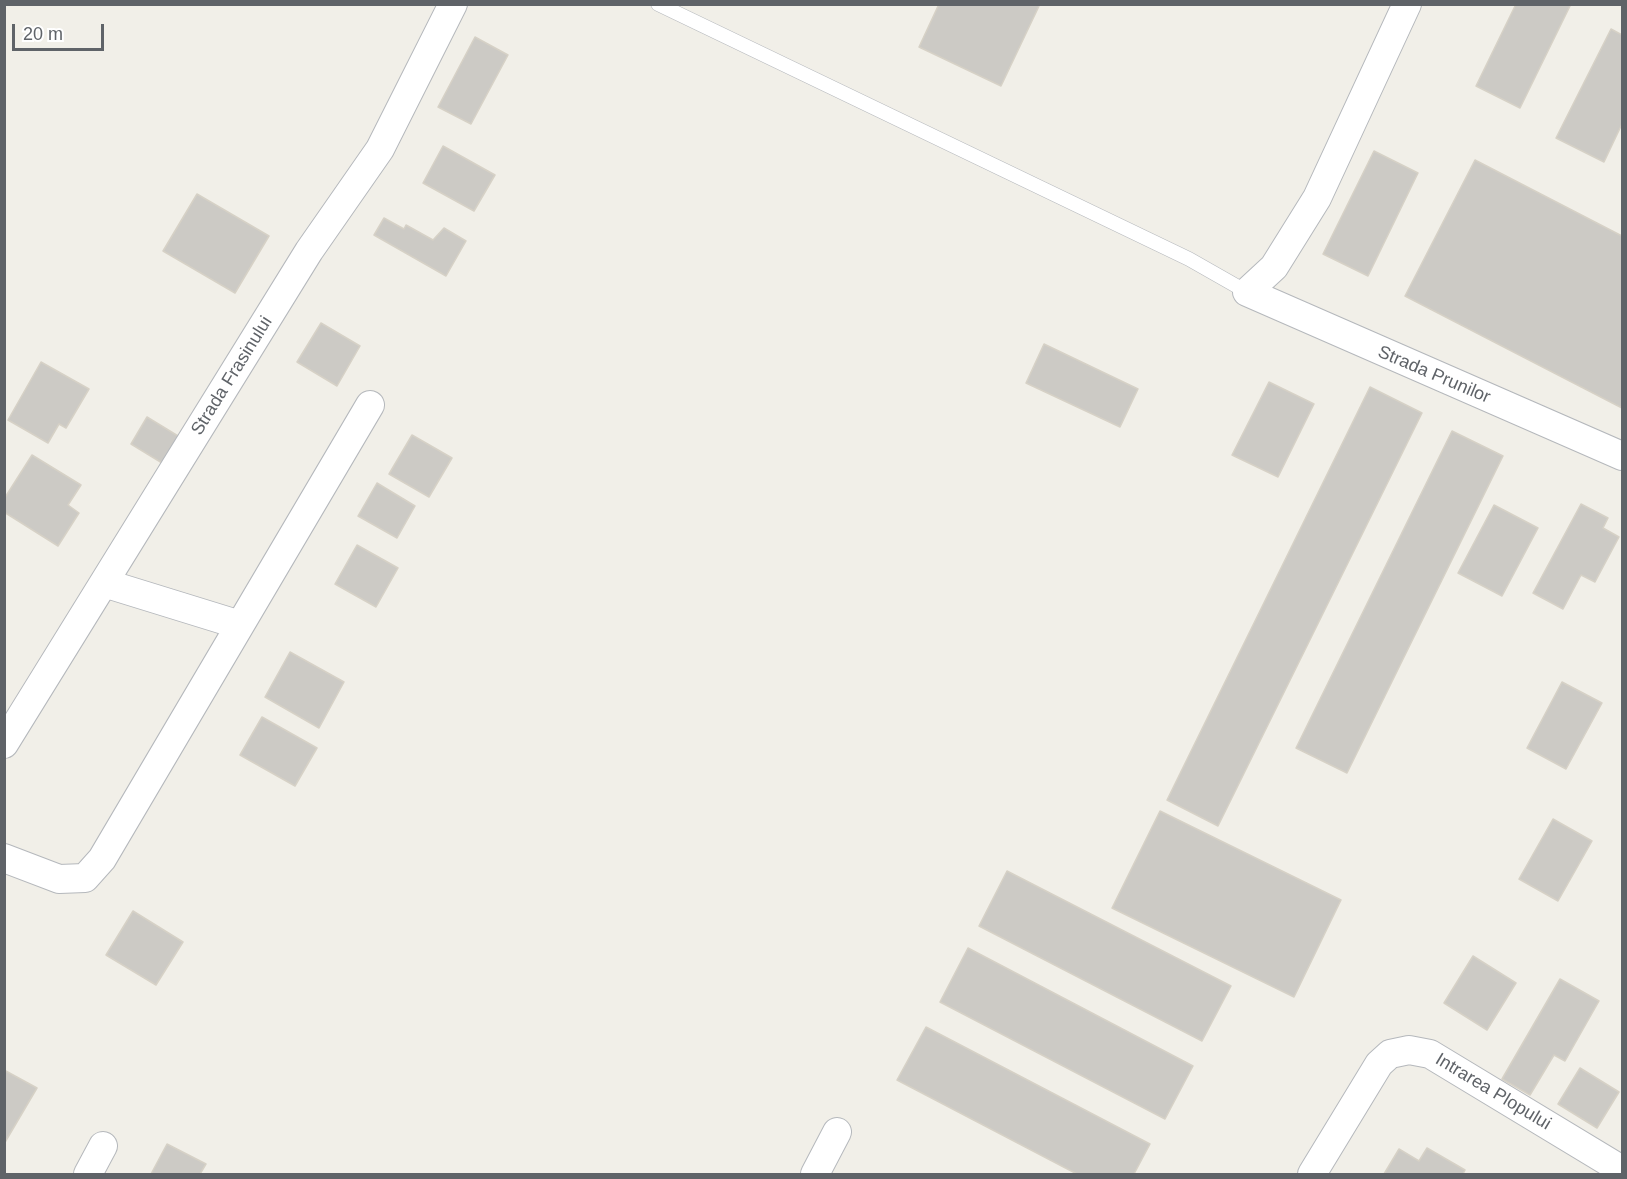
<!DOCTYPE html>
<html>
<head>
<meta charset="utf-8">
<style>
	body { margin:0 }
	#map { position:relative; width:1627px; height:1179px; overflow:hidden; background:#f1efe8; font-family:Arial,sans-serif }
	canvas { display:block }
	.frame { position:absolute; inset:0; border:6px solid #5f6368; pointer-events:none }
	.scale { position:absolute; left:12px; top:24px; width:92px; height:27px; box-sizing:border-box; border:3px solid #5f6368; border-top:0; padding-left:8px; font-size:18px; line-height:21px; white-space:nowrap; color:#5f6368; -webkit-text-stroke:4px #fff; paint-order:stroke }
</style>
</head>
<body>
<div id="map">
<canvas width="1627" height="1179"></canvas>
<div class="frame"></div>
<div class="scale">20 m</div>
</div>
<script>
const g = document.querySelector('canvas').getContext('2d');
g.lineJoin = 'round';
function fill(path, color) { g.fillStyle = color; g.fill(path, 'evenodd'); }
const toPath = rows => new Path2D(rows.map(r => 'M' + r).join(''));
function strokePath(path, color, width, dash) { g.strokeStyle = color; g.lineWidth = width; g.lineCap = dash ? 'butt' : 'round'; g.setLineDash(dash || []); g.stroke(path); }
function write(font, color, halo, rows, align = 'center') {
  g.font = font + ' Arial,sans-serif'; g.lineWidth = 4.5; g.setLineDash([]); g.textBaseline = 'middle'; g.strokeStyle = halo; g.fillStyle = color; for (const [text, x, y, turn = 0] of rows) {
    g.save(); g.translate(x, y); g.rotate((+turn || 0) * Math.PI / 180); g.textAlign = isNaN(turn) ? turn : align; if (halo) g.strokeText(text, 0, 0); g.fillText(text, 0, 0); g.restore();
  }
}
const building = toPath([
	[939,4,1040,4,1001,86,919,47,939,4],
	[1516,4,1571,4,1520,108,1476,86,1516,4],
	[1611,29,1622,35,1622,124,1604,162,1556,138,1611,29],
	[475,37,508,55,471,124,438,107,475,37],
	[443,146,495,175,474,211,423,183,443,146],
	[1374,151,1418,173,1368,276,1323,254,1374,151],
	[1475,160,1622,236,1622,408,1405,296,1475,160],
	[197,194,269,236,235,293,163,251,197,194],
	[384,218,404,229,406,225,433,240,444,228,466,241,446,276,374,235,384,218],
	[321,323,360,346,337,386,297,362,321,323],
	[1044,344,1138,389,1120,427,1026,383,1044,344],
	[41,362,89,389,66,428,59,424,48,443,8,420,41,362],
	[1269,382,1314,404,1278,477,1232,455,1269,382],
	[1370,387,1422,413,1218,826,1167,800,1370,387],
	[147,417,183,439,167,466,131,444,147,417],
	[1452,431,1503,456,1347,773,1296,748,1452,431],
	[412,435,452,458,429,497,389,474,412,435],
	[32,455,81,485,68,505,79,513,58,546,4,512,4,499,32,455],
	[377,483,415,506,397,538,358,516,377,483],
	[1581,504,1608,518,1603,528,1619,537,1595,582,1581,575,1563,609,1533,593,1581,504],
	[1494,505,1538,528,1502,596,1458,573,1494,505],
	[357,545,398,568,376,607,335,584,357,545],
	[290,652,344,682,319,728,265,697,290,652],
	[1562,682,1602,703,1566,769,1527,748,1562,682],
	[262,717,317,748,295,786,240,755,262,717],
	[1160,811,1341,900,1294,997,1112,908,1160,811],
	[1553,819,1592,841,1558,901,1519,879,1553,819],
	[1007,871,1231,986,1202,1041,979,926,1007,871],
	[133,911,183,942,156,985,106,955,133,911],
	[968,948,1193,1066,1165,1119,940,1002,968,948],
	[1473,956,1516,983,1487,1030,1444,1003,1473,956],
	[1560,979,1599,1001,1565,1061,1554,1055,1530,1095,1502,1079,1560,979],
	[926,1027,1150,1144,1134,1174,1077,1174,897,1080,926,1027],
	[1580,1068,1619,1092,1597,1128,1558,1104,1580,1068],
	[4,1070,37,1088,4,1144,4,1070],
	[167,1144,206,1164,200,1174,151,1174,167,1144],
	[1427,1148,1465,1170,1463,1174,1384,1174,1399,1149,1419,1161,1427,1148]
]);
const service = toPath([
	[658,4,1189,259,1247,292]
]);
const minor = toPath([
	[1407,4,1317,198,1274,267,1247,292,1622,456],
	[104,583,240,625],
	[4,744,309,251,380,149,453,4],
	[4,858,59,879,85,878,102,859,370,405],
	[88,1174,103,1146],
	[815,1174,837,1132],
	[1312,1174,1379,1064,1390,1054,1409,1050,1430,1054,1622,1170]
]);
const streetNames = [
	["Strada Prunilor",1434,375,23],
	["Strada Frasinului",232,376,-58],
	["Intrarea Plopului",1493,1092,31]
];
fill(building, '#cccac5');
strokePath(building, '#d6d1c6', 1.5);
strokePath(service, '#b5b8bc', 15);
strokePath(minor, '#b5b8bc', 30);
strokePath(service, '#fff', 14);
strokePath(minor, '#fff', 28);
write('18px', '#5f6368', '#fff', streetNames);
</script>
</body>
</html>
